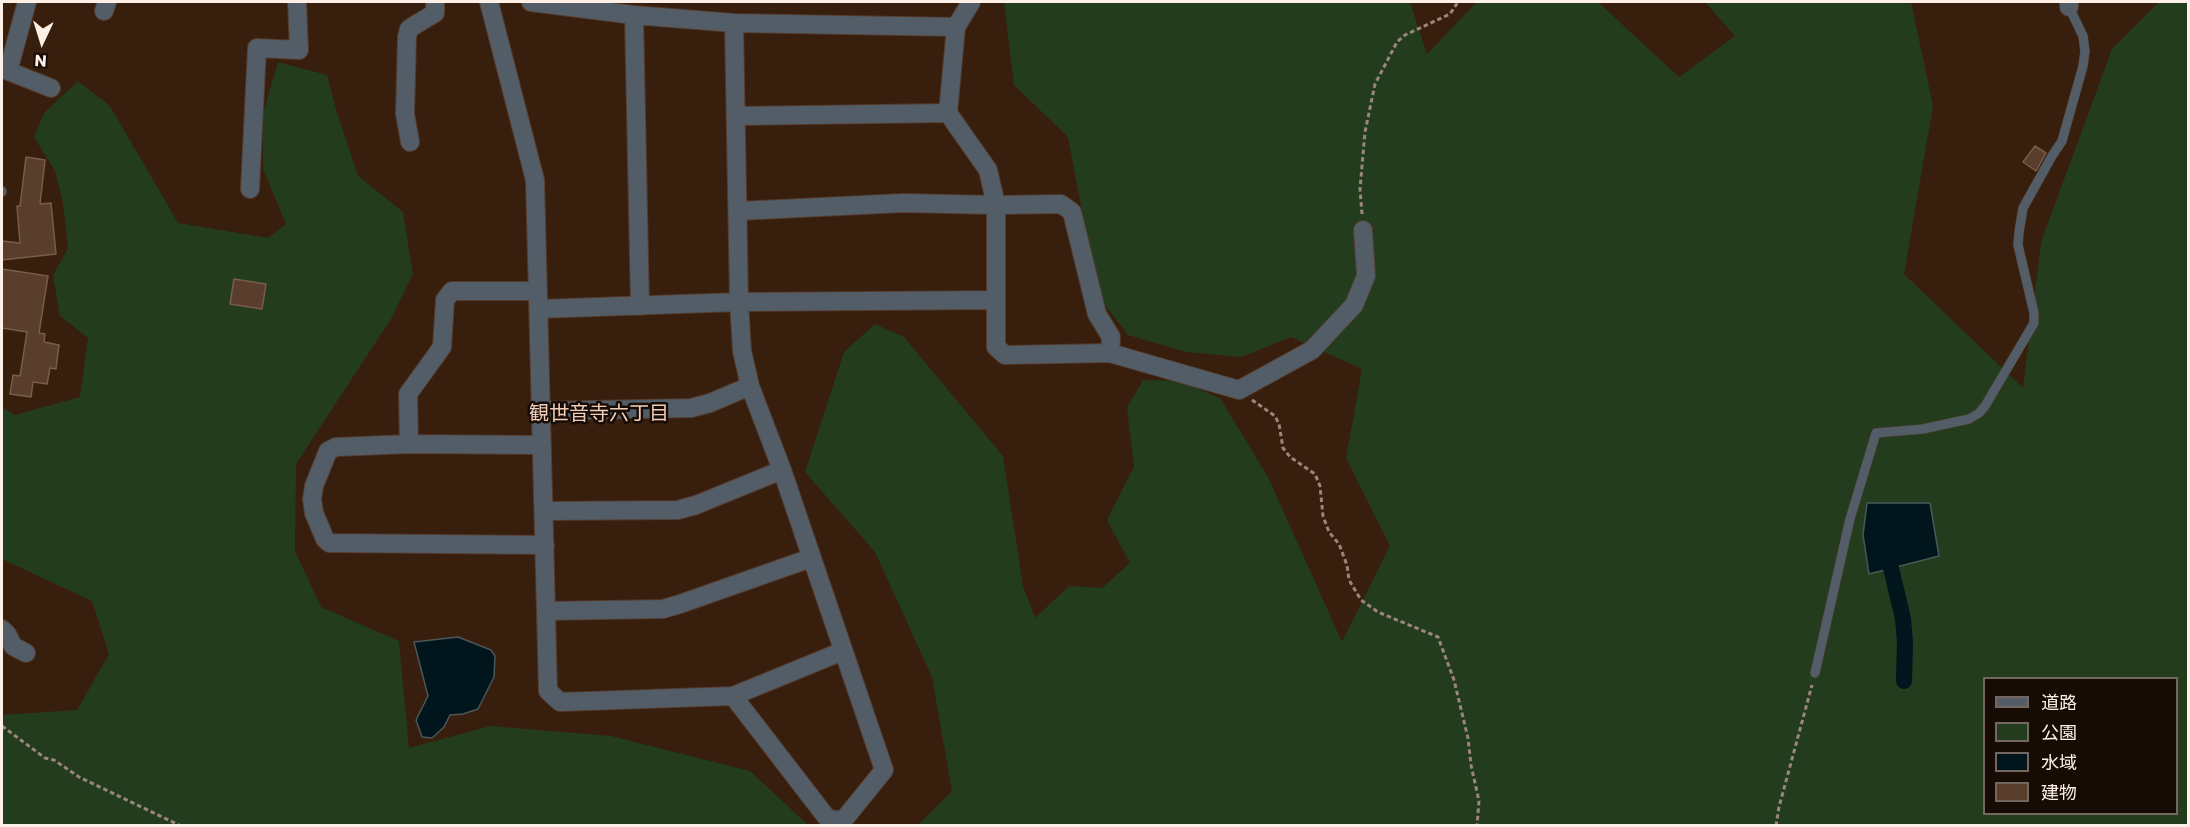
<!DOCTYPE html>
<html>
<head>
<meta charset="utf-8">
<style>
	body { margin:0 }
	#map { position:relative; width:2190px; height:827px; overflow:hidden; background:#381e0d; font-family:Poppins,"Noto Sans JP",sans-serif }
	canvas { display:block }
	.frame { position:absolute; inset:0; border:3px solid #fef0e7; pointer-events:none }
	.legend { position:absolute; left:1983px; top:677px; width:195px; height:138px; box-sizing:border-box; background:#170b05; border:2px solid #73675f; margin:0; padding:8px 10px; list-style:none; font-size:18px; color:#fef0e7 }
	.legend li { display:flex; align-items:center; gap:12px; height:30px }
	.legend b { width:30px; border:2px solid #73675f }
	.north { position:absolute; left:12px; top:12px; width:60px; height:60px; -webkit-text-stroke:4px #170b05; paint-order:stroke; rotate:184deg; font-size:16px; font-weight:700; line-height:24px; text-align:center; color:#fef0e7 }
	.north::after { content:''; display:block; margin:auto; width:21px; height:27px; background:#fef0e7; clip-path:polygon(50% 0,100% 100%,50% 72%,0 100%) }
</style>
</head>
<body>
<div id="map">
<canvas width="2190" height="827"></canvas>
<div class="frame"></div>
<ul class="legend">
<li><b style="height:8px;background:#525d68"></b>道路</li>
<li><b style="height:16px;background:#243c1e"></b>公園</li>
<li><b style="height:16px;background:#00151c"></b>水域</li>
<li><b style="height:16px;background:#5a3e2d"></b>建物</li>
</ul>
<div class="north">N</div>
</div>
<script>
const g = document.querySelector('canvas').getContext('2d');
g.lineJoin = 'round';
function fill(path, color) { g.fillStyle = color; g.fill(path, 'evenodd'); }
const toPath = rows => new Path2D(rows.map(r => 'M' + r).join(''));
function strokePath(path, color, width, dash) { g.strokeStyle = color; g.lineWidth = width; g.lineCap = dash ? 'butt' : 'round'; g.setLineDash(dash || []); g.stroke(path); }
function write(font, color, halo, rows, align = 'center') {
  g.font = font + ' Poppins,"Noto Sans JP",sans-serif'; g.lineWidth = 5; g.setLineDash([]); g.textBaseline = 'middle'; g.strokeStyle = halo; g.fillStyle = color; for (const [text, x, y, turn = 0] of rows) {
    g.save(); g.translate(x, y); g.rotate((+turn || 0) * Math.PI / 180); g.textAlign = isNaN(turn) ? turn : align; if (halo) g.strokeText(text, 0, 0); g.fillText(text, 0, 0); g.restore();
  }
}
const green = toPath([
	[1004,2,1410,2,1427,54,1477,2,1598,2,1679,77,1735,36,1705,2,1911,2,1933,106,1904,274,2023,388,2041,242,2112,49,2159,2,2188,2,2188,825,918,825,952,791,932,677,875,552,805,472,844,352,875,324,904,337,1003,456,1023,586,1035,618,1069,586,1102,588,1130,563,1107,520,1134,467,1127,408,1143,380,1180,381,1220,398,1268,477,1342,642,1390,546,1346,458,1362,369,1291,337,1241,357,1186,352,1128,335,1098,296,1068,137,1014,85],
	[1984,678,2176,678,2176,814,1984,814],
	[278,62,327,75,337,113,358,176,403,212,413,274,391,319,296,464,295,551,321,607,399,641,409,748,490,726,611,736,750,771,808,825,2,825,2,715,77,710,109,654,92,601,2,559,2,407,15,415,80,397,88,338,60,316,53,276,68,248,63,203,55,171,34,137,44,113,78,81,110,106,178,223,268,238,286,224,263,169,263,114]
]);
const water = toPath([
	[1867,503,1930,503,1939,556,1869,574,1863,535,1867,503],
	[458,637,491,650,495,656,494,677,478,709,463,714,450,715,444,727,432,738,422,737,416,720,428,696,414,642,458,637]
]);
const canal = toPath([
	[1891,568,1903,619,1905,642,1904,681]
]);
const building = toPath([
	[2035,146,2046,153,2036,171,2023,162,2035,146],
	[26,157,45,160,40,204,51,203,56,254,2,260,2,241,20,243,17,206,20,206,26,157],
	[2,269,48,276,39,333,45,334,44,342,59,345,56,369,50,368,47,384,33,382,31,397,10,394,13,375,20,376,27,332,2,328,2,269],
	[234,279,266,284,262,309,230,304,234,279]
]);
const path = toPath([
	[1362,214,1360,189,1365,132,1375,84,1397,42,1405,35,1450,14,1458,2],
	[1252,400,1275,416,1279,424,1283,448,1290,457,1315,474,1320,486,1323,516,1329,532,1339,544,1347,565,1349,580,1361,600,1378,612,1438,637,1454,680,1468,738,1471,765,1479,801,1477,826],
	[2,726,45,758,54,760,79,777,181,826],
	[1776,826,1779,807,1812,685]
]);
const lane = toPath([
	[2,191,2,192],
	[1815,673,1850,519,1876,433,1923,429,1969,419,1979,413,1985,406,2034,323,2034,313,2018,245,2019,232,2023,208,2052,156,2062,141,2083,66,2085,51,2083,36,2069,7]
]);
const street = toPath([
	[27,2,8,71,51,88],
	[489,2,535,180,548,691,560,702,733,696,843,651],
	[531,2,634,15,734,23,956,27],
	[971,2,956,27,948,113,988,170,996,205,996,347,1005,355,1110,353,1239,390,1312,350,1354,305,1366,276,1363,230],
	[2069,2,2069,7],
	[104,11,107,2],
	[634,15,640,306],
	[737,116,948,113],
	[410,142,405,114,407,37,409,29,415,25,435,13,435,2],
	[250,189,257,48,299,50,297,2],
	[739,211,903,203,996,205,1061,204,1072,212,1097,314,1111,337,1110,353],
	[539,309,739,302,996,300],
	[541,411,691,408,710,403,750,386],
	[409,444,408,394,442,347,445,300,452,291,538,291],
	[542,445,409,444,336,447,328,451,314,486,312,499,314,513,325,539,329,543,545,545],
	[544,511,678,510,696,505,782,470],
	[547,611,663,609,680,604,811,558],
	[2,629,7,634,13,646,26,653],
	[733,696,827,818,839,821,846,817,884,770,782,470,750,386,742,351,739,302,734,23]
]);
const neighbourhoodNames = [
	["観世音寺六丁目",599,415]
];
fill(green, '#243c1e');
fill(water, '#00151c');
strokePath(water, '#4c5759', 1.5);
strokePath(canal, '#00151c', 16);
fill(building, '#5a3e2d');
strokePath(building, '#7a5c4a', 1.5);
strokePath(lane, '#543b2c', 10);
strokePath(street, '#543b2c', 20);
strokePath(path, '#9b877a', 3, [4.5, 3]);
strokePath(lane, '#525d68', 9);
strokePath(street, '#525d68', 18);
write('20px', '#f0cdb8', '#170b05', neighbourhoodNames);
</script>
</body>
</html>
